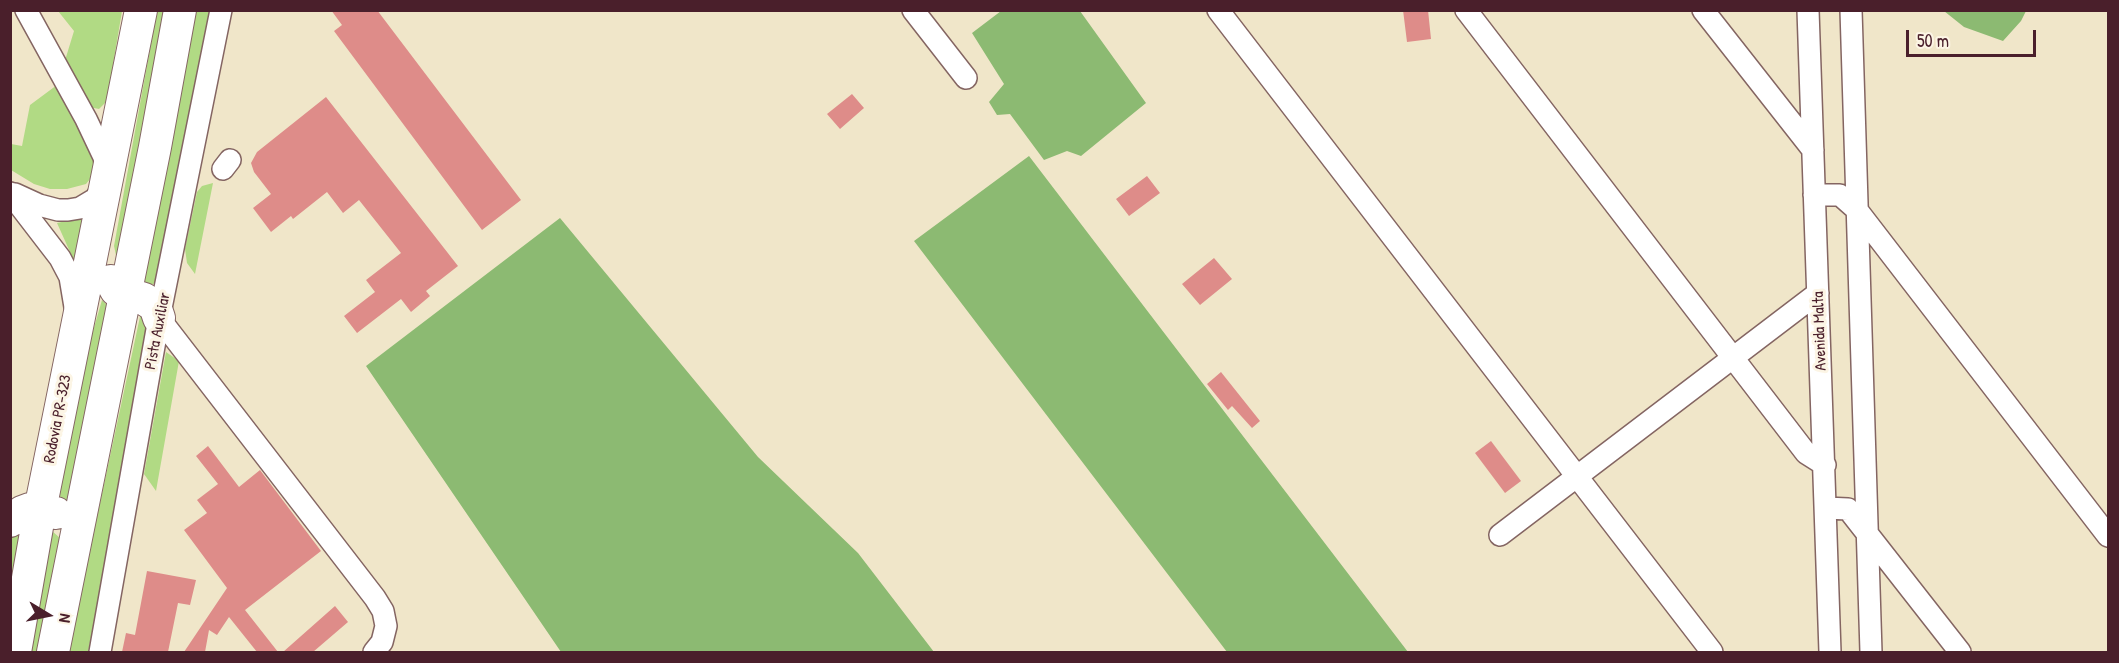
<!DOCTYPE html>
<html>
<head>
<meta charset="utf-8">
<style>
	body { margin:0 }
	#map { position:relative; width:2119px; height:663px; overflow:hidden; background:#f0e6c9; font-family:"Patrick Hand",sans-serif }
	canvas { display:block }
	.frame { position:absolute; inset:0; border:12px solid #4a1f2b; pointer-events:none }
	.north { position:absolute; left:18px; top:585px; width:60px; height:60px; -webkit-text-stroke:4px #fcf5e5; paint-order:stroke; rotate:100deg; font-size:16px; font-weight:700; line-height:24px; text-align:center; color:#4a1f2b }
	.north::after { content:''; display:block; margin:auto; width:21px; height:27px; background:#4a1f2b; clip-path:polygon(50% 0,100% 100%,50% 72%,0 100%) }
	.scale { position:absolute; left:1906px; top:30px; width:130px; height:27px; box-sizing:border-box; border:3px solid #4a1f2b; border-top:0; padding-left:8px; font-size:18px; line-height:21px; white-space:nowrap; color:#4a1f2b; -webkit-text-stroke:4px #fcf5e5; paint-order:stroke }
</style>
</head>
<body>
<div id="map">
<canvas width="2119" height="663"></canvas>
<div class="frame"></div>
<div class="north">N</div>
<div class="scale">50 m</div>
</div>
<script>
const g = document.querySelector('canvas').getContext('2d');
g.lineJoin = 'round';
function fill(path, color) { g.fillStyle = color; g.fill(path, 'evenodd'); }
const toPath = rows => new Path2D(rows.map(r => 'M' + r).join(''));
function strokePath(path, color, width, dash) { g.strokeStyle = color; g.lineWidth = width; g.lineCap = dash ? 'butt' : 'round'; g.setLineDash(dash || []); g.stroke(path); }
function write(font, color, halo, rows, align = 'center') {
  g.font = font + ' "Patrick Hand",sans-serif'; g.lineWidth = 6; g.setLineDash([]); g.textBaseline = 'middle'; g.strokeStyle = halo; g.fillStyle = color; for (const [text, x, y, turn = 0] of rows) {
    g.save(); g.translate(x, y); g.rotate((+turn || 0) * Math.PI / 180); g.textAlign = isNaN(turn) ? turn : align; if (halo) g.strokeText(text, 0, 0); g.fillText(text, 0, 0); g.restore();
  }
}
const green = toPath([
	[58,11,122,11,107,101,99,109,89,107,63,67,74,31],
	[157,11,169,11,117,260,114,246],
	[190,11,211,11,156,282,150,286,139,285],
	[57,85,93,144,94,161,90,179,86,184,67,189,50,189,34,184,11,170,11,144,22,146,30,105],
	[213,183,195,274,187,263,185,249,197,192,202,186],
	[84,217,75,263,57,223],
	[102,300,108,306,68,504,60,498,59,491,84,362],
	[141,312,153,330,88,652,68,652],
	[166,352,179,361,156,491,144,474],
	[29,519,10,607,11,535],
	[52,531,60,538,60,549,40,652,27,652]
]);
const forest = toPath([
	[1001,11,1080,11,1146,103,1081,156,1067,151,1044,160,1010,114,997,115,989,102,1004,84,972,33],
	[1944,11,2026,11,2021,21,2003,41,1964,27],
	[1029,156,1408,652,1227,652,914,241],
	[560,218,758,457,858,553,934,652,561,652,366,366]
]);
const building = toPath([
	[331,10,377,10,521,200,482,230,334,31,342,25],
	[1403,10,1428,10,1431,39,1407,42],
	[852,94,864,108,840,129,827,114],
	[326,97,458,266,426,291,430,296,411,312,401,299,357,333,344,316,375,292,366,280,401,253,359,200,343,213,327,192,293,219,291,216,271,232,253,208,271,194,254,172,251,163,257,152],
	[1147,176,1160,193,1129,216,1116,199],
	[1214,258,1232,279,1200,305,1182,284],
	[1221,372,1260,421,1252,428,1232,406,1228,410,1207,384],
	[1491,441,1521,481,1505,493,1475,453],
	[208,446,239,487,260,470,321,551,245,610,278,652,257,652,229,617,217,635,209,630,205,652,184,652,227,588,184,530,207,513,197,500,218,484,196,456],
	[147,571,196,580,190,605,178,603,168,652,122,652,126,633,135,635],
	[335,606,348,622,313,652,283,652]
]);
const minor = toPath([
	[26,10,86,119,104,157,106,168],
	[913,10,966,78],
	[1218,10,1712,652],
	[1466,10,1806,453,1825,465],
	[1703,10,1813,150],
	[1808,10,1830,652],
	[1851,10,1871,652],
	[223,169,230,160],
	[10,193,60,258,70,277,75,307],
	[15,194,39,205,58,210,68,210,80,208,95,199,104,187],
	[1814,195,1840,195,1857,210,2108,536],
	[159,318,375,598,383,611,386,626,382,642,374,652],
	[1826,508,1848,509,1960,652],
	[1500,535,1818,293],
	[100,652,159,318,221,10]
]);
const highway = toPath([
	[111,281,116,290,144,299,155,306,159,318],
	[10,521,22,512,30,509,56,513],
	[15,652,40,510,141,10],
	[53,652,155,147,180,10]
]);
const streetNames = [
	["Pista Auxiliar",158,331,-79],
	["Avenida Malta",1820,331,-92],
	["Rodovia PR-323",58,419,-79]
];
fill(green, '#b1da84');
fill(forest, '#8cba72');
fill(building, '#de8c89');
strokePath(minor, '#846562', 24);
strokePath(highway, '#846562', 34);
strokePath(minor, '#fff', 21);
strokePath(highway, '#fff', 32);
write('16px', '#4a1f2b', '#fcf5e5', streetNames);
</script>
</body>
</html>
